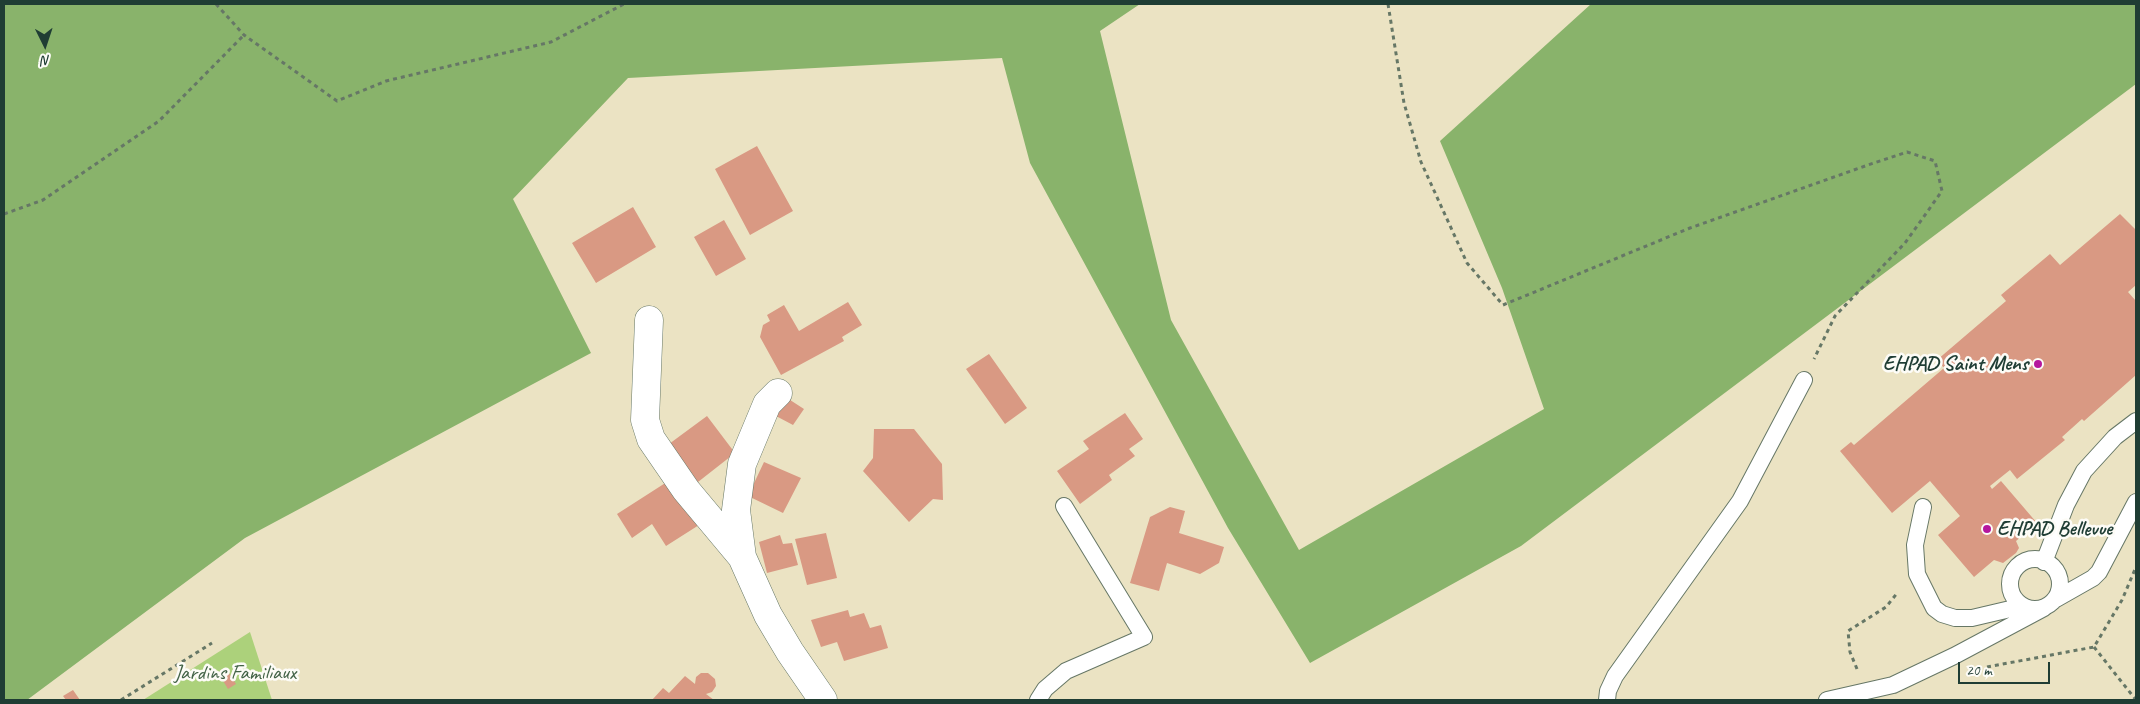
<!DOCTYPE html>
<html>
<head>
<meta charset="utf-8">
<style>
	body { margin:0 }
	#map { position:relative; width:2140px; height:704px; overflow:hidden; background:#ebe3c3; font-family:Caveat,sans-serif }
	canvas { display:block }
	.frame { position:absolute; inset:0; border:5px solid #1f3d34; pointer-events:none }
	.north { position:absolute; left:20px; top:20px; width:50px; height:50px; -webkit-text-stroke:4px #fdfcf7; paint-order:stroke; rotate:176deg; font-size:14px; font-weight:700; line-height:20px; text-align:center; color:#1f3d34 }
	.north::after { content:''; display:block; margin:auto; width:18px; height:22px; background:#1f3d34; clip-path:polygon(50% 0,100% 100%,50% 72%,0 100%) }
	.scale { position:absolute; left:1958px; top:662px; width:92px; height:22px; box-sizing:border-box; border:2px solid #1f3d34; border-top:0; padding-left:6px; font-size:15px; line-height:18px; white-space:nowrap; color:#1f3d34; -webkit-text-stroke:4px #fdfcf7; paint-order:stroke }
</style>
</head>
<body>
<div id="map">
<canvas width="2140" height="704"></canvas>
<div class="frame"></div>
<div class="north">N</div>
<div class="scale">20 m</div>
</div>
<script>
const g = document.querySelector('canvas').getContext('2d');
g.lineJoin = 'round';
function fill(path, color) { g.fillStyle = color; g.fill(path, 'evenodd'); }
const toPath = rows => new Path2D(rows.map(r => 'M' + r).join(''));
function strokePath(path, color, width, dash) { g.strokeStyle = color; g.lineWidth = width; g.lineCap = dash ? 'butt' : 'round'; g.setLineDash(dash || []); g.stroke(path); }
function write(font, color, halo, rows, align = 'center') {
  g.font = font + ' Caveat,sans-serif'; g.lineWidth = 5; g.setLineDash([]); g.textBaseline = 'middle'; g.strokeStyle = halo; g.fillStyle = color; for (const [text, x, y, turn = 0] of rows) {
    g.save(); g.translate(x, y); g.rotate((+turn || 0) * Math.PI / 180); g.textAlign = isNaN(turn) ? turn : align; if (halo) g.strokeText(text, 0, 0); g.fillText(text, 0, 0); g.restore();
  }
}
const green = toPath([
	[250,632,272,700,143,700]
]);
const forest = toPath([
	[4,4,1140,4,1100,31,1171,320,1299,550,1544,409,1502,288,1440,141,1591,4,2136,4,2136,84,1521,546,1310,663,1228,528,1030,163,1002,58,628,78,513,199,591,353,245,538,27,700,4,700]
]);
const building = toPath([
	[757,146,793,211,750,235,715,169],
	[633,207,656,247,596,283,572,243],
	[2120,214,2136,230,2136,285,2128,292,2136,301,2136,375,2084,421,2082,419,2062,437,2065,440,2017,479,2010,470,1990,486,1992,489,2001,481,2037,523,2016,541,2019,548,2016,553,2003,563,1994,560,1974,577,1938,535,1960,516,1930,481,1892,513,1840,451,1851,442,1854,445,1944,368,1937,360,2006,301,2001,295,2050,254,2060,265],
	[724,220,746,259,716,276,694,237],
	[848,302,862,325,842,337,844,341,781,375,760,337,763,325,770,321,767,315,784,305,799,331],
	[989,354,1027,408,1005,424,966,369],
	[787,398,804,409,793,425,776,416],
	[1125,413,1143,439,1129,449,1135,456,1109,475,1112,480,1080,504,1057,471,1089,449,1083,441],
	[707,416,735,453,698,482,669,444],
	[874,429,914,429,942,464,943,500,933,499,909,522,863,471,873,458],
	[764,462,801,478,783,513,748,496],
	[670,480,699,525,666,546,652,524,632,538,617,514],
	[1170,507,1185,511,1179,533,1224,547,1219,563,1200,574,1167,563,1159,591,1130,583,1150,517],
	[826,533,837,578,807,585,795,539],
	[780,535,783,544,792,543,798,565,767,573,759,542],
	[848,610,850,617,864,613,870,628,881,625,888,648,844,661,837,642,821,647,811,620],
	[229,673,236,684,228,689,222,679],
	[701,673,708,673,715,679,716,686,712,692,706,694,714,700,652,700,663,688,669,693,685,676,695,684,696,677],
	[73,690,80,700,66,700,63,696]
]);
const path = toPath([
	[216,4,244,35,337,101,386,81,551,42,624,4],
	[1388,4,1404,103,1421,162,1467,263,1503,305,1690,228,1868,165,1907,152,1935,161,1942,191,1905,243,1835,316,1814,359],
	[4,214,43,200,159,121,244,35],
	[2094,647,2136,700],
	[1987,667,2094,647,2122,600,2136,567],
	[1857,669,1850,652,1848,631,1886,607,1898,592],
	[121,700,212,643]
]);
const lane = toPath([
	[1923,507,1915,545,1917,574,1934,608,1942,614,1955,618,1972,618,2023,606],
	'2010 584a25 25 0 1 1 50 0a25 25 0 1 1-50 0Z',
	[2044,562,2066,505,2084,471,2115,437,2136,421],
	[2056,599,2093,578,2099,572,2136,502],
	[1038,700,1045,689,1066,671,1144,637,1064,506],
	[1607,700,1608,691,1615,676,1740,501,1804,380],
	[1827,700,1893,685,1954,656,2044,608]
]);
const street = toPath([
	[649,320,645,420,651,439,686,490,742,557],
	[778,393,767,404,742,464,736,510,742,557,768,615,790,652,823,700]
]);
const markers = [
	[2038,364,5,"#b5179e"],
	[1987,529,5,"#b5179e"]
];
const poiNames = [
	["EHPAD Saint Mens",2028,364],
	["EHPAD Bellevue",1997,529,"left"]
];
const parkNames = [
	["Jardins Familiaux",235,673]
];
fill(green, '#acd17b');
fill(forest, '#89b36b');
fill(building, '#d99983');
strokePath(lane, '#676', 18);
strokePath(street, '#676', 29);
strokePath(path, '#676', 3, [4, 4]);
strokePath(lane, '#fff', 16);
strokePath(street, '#fff', 28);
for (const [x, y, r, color] of markers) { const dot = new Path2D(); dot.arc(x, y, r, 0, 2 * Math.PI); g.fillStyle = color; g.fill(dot); strokePath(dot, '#fdfcf7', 2); }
write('bold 21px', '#1f3d34', '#fdfcf7', poiNames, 'right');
write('21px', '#426246', '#fdfcf7', parkNames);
</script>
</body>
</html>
